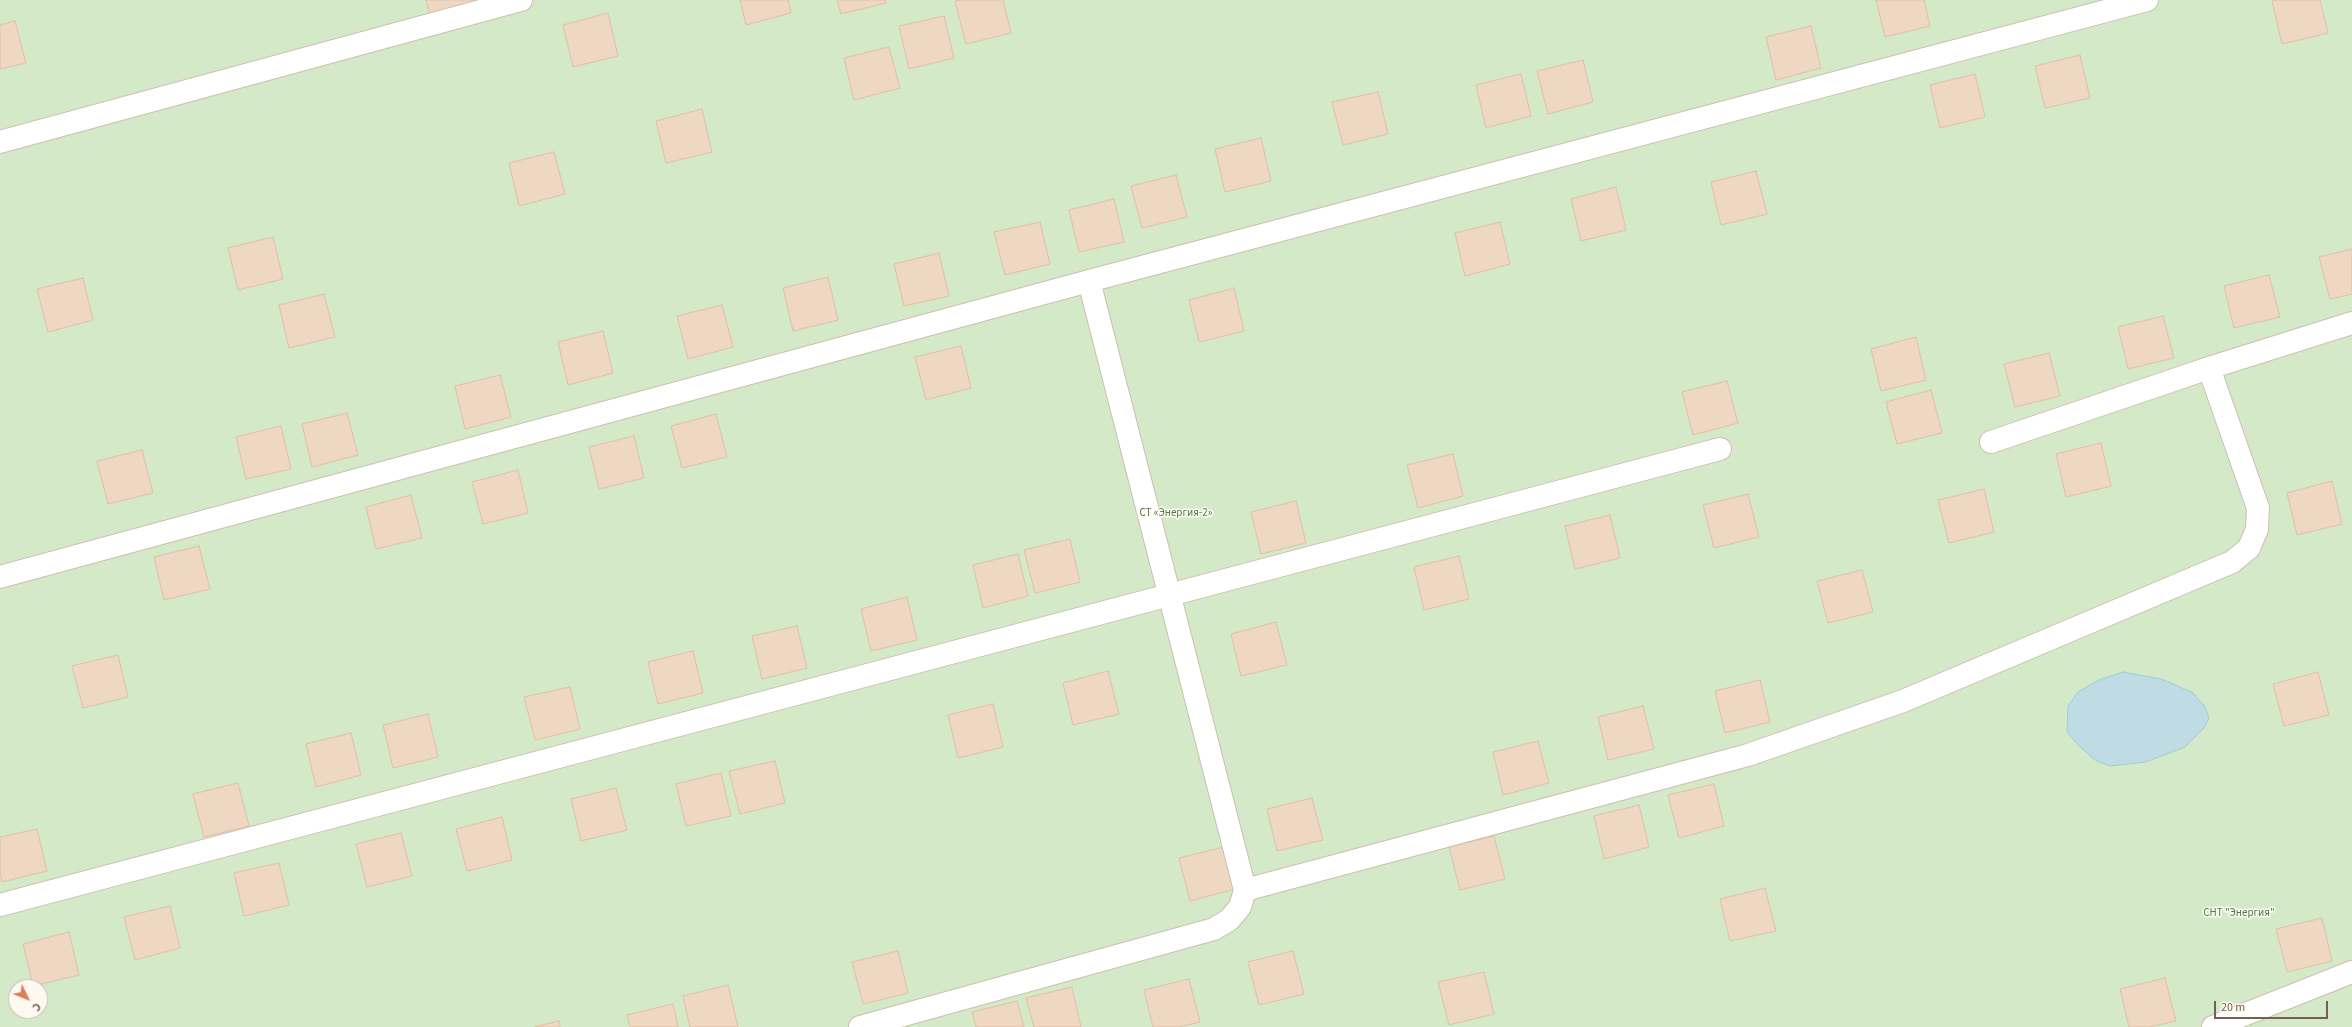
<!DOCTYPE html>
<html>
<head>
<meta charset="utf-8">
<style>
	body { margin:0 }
	#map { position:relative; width:2352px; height:1027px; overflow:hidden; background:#fbf6e9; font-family:"Source Sans 3",sans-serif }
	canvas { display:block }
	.north { position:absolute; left:8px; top:979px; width:40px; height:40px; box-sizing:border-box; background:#fef9f0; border:1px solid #c7bbaf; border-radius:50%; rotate:133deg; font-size:11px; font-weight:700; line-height:16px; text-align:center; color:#755f4e }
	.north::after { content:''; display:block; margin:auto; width:14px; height:18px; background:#dd7e57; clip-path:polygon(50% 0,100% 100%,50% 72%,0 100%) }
	.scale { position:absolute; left:2214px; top:1001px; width:114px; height:18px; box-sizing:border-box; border:2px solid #755f4e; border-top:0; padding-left:5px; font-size:12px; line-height:14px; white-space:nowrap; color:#755f4e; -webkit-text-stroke:3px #fef9f0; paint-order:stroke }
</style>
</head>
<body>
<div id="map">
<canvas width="2352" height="1027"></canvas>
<div class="north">С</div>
<div class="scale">20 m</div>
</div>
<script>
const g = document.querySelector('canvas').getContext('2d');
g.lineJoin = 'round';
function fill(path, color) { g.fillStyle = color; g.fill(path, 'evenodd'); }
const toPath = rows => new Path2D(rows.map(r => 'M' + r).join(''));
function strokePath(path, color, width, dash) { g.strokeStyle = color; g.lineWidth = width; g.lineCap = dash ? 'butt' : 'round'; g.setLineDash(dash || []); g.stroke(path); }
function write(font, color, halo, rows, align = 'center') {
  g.font = font + ' "Source Sans 3",sans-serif'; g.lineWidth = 3; g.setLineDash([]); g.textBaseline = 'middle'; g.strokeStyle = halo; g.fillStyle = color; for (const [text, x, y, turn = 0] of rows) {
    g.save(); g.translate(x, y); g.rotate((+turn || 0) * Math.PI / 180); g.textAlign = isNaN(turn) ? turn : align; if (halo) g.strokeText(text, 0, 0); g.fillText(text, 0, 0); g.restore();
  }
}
const green = toPath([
	[0,0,2352,0,2352,1027,0,1027],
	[16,987,40,987,40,1011,16,1011]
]);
const water = toPath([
	[2123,672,2161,679,2192,692,2205,707,2209,718,2204,728,2185,747,2146,762,2110,766,2095,760,2078,745,2067,732,2068,706,2078,692,2099,680,2123,672]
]);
const building = toPath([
	[426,0,474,0,475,4,430,15,426,0],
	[740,0,788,0,791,13,746,25,740,0],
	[837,0,885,0,886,3,841,14,837,0],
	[960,0,1003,0,1011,33,966,44,955,1,960,0],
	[1876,0,1924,0,1930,26,1885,37,1876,0],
	[2277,0,2320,0,2328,33,2282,44,2272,1,2277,0],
	[608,13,618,56,573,67,563,25,608,13],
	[944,16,954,58,909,69,899,26,944,16],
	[15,21,26,63,0,69,0,25,15,21],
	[1811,26,1821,68,1776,80,1766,37,1811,26],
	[889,47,900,88,854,100,844,58,889,47],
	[2080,55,2090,98,2045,108,2035,66,2080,55],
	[1583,60,1593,102,1548,114,1537,71,1583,60],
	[1521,74,1531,116,1486,128,1476,85,1521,74],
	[1975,74,1985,117,1940,128,1930,85,1975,74],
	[1378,92,1388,134,1343,145,1332,102,1378,92],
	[702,109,712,152,666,163,656,121,702,109],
	[1261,138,1271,181,1225,192,1215,149,1261,138],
	[554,152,565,194,519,206,509,163,554,152],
	[1756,171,1767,214,1721,225,1711,182,1756,171],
	[1176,175,1187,217,1142,228,1131,186,1176,175],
	[1616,187,1626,230,1581,241,1571,199,1616,187],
	[1114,199,1124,242,1079,252,1069,210,1114,199],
	[1040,222,1050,264,1005,275,994,232,1040,222],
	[1500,222,1510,264,1465,276,1455,233,1500,222],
	[273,237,283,279,238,290,228,248,273,237],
	[2352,249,2352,294,2330,299,2319,257,2352,249],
	[939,253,949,296,904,306,894,264,939,253],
	[2269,275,2280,317,2234,328,2224,286,2269,275],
	[828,277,838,320,793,331,783,288,828,277],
	[83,278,93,320,48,332,37,289,83,278],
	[1234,288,1244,331,1199,342,1189,300,1234,288],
	[324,294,335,337,289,348,279,305,324,294],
	[722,305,733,347,688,359,677,316,722,305],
	[2163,316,2174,358,2128,369,2118,327,2163,316],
	[603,331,613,373,568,385,558,342,603,331],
	[1916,337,1926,380,1881,391,1871,349,1916,337],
	[961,346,971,388,926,400,915,357,961,346],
	[2049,353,2060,396,2015,407,2004,364,2049,353],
	[500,375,511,417,465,429,455,386,500,375],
	[1727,381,1738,423,1693,435,1682,392,1727,381],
	[1931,390,1942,433,1897,444,1886,402,1931,390],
	[347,413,358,455,312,467,302,424,347,413],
	[716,414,727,457,682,468,671,426,716,414],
	[281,426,291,469,246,479,236,437,281,426],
	[634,436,644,478,599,489,589,447,634,436],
	[2101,443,2111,486,2066,497,2056,454,2101,443],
	[142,450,153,493,108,504,97,461,142,450],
	[1453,454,1463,496,1418,508,1407,465,1453,454],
	[518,470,528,513,483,524,472,482,518,470],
	[2332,481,2342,524,2297,535,2287,493,2332,481],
	[1984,489,1994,532,1949,543,1938,500,1984,489],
	[1748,494,1759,537,1714,548,1703,505,1748,494],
	[411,495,422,538,376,549,366,507,411,495],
	[1296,501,1306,543,1261,554,1251,512,1296,501],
	[1610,515,1620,558,1575,569,1565,526,1610,515],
	[1070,539,1080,582,1035,593,1024,550,1070,539],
	[199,546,210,589,164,600,154,557,199,546],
	[1018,554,1028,596,983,608,973,565,1018,554],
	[1459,556,1469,599,1424,610,1414,567,1459,556],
	[1862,570,1873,612,1828,623,1817,581,1862,570],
	[907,597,917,640,871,651,861,609,907,597],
	[1276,622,1287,665,1241,676,1231,634,1276,622],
	[797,626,807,668,762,679,752,636,797,626],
	[693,651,703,693,658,704,648,662,693,651],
	[118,655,128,697,83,708,72,666,118,655],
	[1108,671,1119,714,1073,725,1063,683,1108,671],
	[2318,672,2329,715,2284,726,2273,684,2318,672],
	[1760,680,1770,722,1725,733,1715,691,1760,680],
	[570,687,580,729,535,740,524,697,570,687],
	[993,704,1003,747,958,758,948,715,993,704],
	[1643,706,1654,749,1608,760,1598,717,1643,706],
	[428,714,438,757,393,768,383,725,428,714],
	[351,733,361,775,316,787,306,744,351,733],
	[1538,741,1549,783,1503,795,1493,752,1538,741],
	[775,761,785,803,740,814,729,771,775,761],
	[721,773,731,816,686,826,676,784,721,773],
	[238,783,249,826,204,837,193,794,238,783],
	[1714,784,1724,826,1679,838,1668,795,1714,784],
	[616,788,627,830,581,841,571,799,616,788],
	[1312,798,1323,840,1277,851,1267,809,1312,798],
	[1639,805,1649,847,1604,859,1594,816,1639,805],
	[502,817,512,860,467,871,456,829,502,817],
	[37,829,47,871,2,882,0,873,0,837,37,829],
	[401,833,412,876,367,887,356,844,401,833],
	[1494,836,1505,879,1460,890,1449,847,1494,836],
	[1224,847,1235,889,1190,901,1179,858,1224,847],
	[279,863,289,905,244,916,234,873,279,863],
	[1765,888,1776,931,1730,941,1720,899,1765,888],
	[170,906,180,948,135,960,124,917,170,906],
	[2322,918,2332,961,2287,972,2276,929,2322,918],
	[69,932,79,975,33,986,23,944,69,932],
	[898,951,908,993,863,1004,852,962,898,951],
	[1293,951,1304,994,1259,1005,1248,962,1293,951],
	[1484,972,1494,1014,1449,1025,1438,982,1484,972],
	[2165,978,2176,1021,2149,1027,2129,1027,2120,989,2165,978],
	[1189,979,1200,1022,1178,1027,1153,1027,1144,990,1189,979],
	[728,985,738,1027,690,1027,683,996,728,985],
	[1072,987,1081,1027,1034,1027,1026,998,1072,987],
	[1017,1001,1024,1027,976,1027,972,1012,1017,1001],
	[673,1004,678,1027,630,1027,627,1015,673,1004],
	[559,1021,560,1027,534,1027,559,1021]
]);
const lane = toPath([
	[0,142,521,0],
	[1991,442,2209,368,2352,323],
	[0,577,1089,281,2147,0],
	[1245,890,1748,755,1903,701,2232,562,2249,548,2257,529,2258,508,2209,368],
	[0,905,1720,449],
	[860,1027,1214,929,1229,920,1240,907,1245,890,1089,281],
	[2213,1027,2352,972]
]);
const parkNames = [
	["СТ «Энергия-2»",1176,514],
	["СНТ \"Энергия\"",2239,914]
];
fill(green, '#d3e9c8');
fill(water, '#bfdce4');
strokePath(water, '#a5cbd6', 1);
fill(building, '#efd8c3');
strokePath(building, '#e1c0a4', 1);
strokePath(lane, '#cdbfb0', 24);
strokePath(lane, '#fff', 22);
write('11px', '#527946', '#fef9f0', parkNames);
</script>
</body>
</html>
